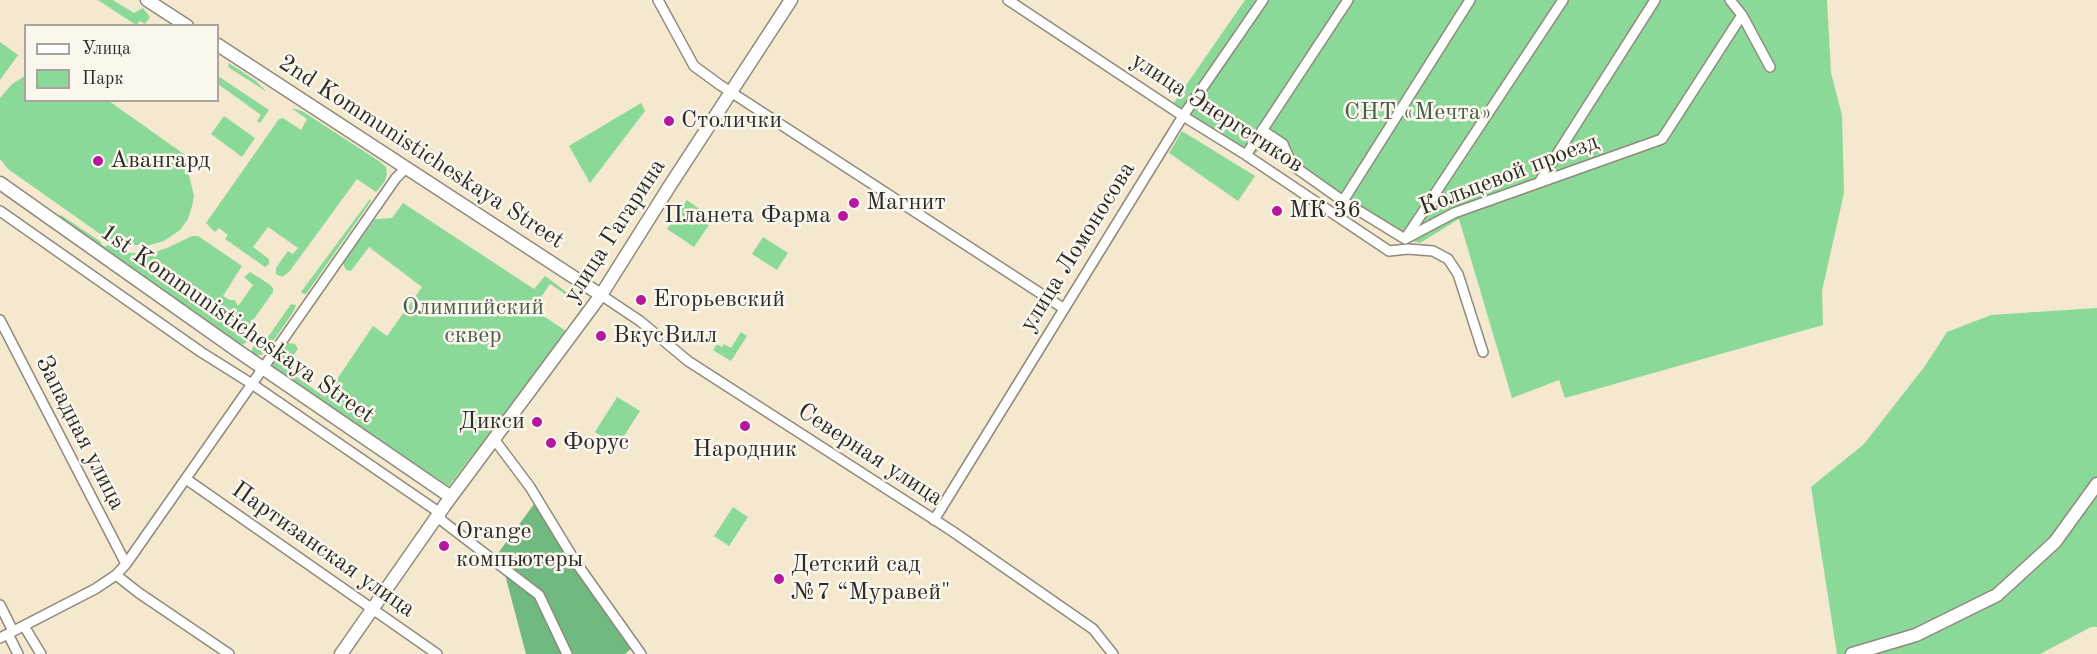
<!DOCTYPE html>
<html>
<head>
<meta charset="utf-8">
<style>
	body { margin:0 }
	#map { position:relative; width:2097px; height:654px; overflow:hidden; background:#f4e8cf; font-family:"Old Standard TT",serif }
	canvas { display:block }
	.legend { position:absolute; left:24px; top:24px; width:195px; height:78px; box-sizing:border-box; background:#fbf7ec; border:2px solid #a8a59f; margin:0; padding:8px 10px; list-style:none; font-size:18px; color:#2b2b2b }
	.legend li { display:flex; align-items:center; gap:12px; height:30px }
	.legend b { width:30px; border:2px solid #a8a59f }
</style>
</head>
<body>
<div id="map">
<canvas width="2097" height="654"></canvas>
<ul class="legend">
<li><b style="height:8px;background:#fff"></b>Улица</li>
<li><b style="height:16px;background:#8bd998"></b>Парк</li>
</ul>
</div>
<script>
const g = document.querySelector('canvas').getContext('2d');
g.lineJoin = 'round';
function fill(path, color) { g.fillStyle = color; g.fill(path, 'evenodd'); }
const toPath = rows => new Path2D(rows.map(r => 'M' + r).join(''));
function strokePath(path, color, width, dash) { g.strokeStyle = color; g.lineWidth = width; g.lineCap = dash ? 'butt' : 'round'; g.setLineDash(dash || []); g.stroke(path); }
function write(font, color, halo, rows, align = 'center') {
  g.font = font + ' "Old Standard TT",serif'; g.lineWidth = 5; g.setLineDash([]); g.textBaseline = 'middle'; g.strokeStyle = halo; g.fillStyle = color; for (const [text, x, y, turn = 0] of rows) {
    g.save(); g.translate(x, y); g.rotate((+turn || 0) * Math.PI / 180); g.textAlign = isNaN(turn) ? turn : align; if (halo) g.strokeText(text, 0, 0); g.fillText(text, 0, 0); g.restore();
  }
}
const green = toPath([
	[98,0,113,0,134,13,143,8,150,17,145,24,140,21,136,25],
	[1245,0,1827,0,1831,73,1842,115,1844,193,1822,291,1823,325,1565,398,1559,380,1512,398,1459,219,1420,243,1405,239,1292,165,1260,150,1248,158,1171,107],
	[0,42,18,55,0,80],
	[229,63,256,81,267,92,228,67],
	[25,76,26,100,109,101,195,162,188,171,194,196,192,206,188,219,180,230,164,241,150,245,127,245,113,242,103,236,8,169,0,159,0,98,12,84],
	[218,76,269,110,260,123,257,121,261,115,218,84],
	[641,103,645,111,590,183,569,146],
	[291,108,302,111,379,161,386,167,387,174,385,181,376,192,357,179,289,272,282,277,276,274,276,268,288,251,293,254,298,248,268,227,253,247,269,259,269,264,265,267,225,239,228,235,219,228,215,232,206,223,279,119,283,118,301,130,307,119],
	[224,116,255,138,242,157,211,134],
	[1182,131,1255,176,1238,201,1169,153],
	[370,199,371,201,306,294,304,294,301,292],
	[687,200,713,219,694,247,667,229],
	[403,203,534,289,545,276,585,306,580,313,579,312,583,306,550,284,533,309,566,331,571,323,573,324,508,421,502,417,449,486,280,377,272,365,288,343,295,344,298,349,284,368,325,397,373,326,387,336,422,287,369,247,351,271,346,270,343,263,375,219,392,218],
	[61,215,101,242,101,244,105,247,107,245,131,253,144,253,145,255,167,248,192,236,198,236,242,266,223,296,230,300,235,300,237,305,239,305,253,285,244,277,250,272,269,284,273,288,273,292,242,336,247,342,240,346,150,280,58,218],
	[763,237,788,253,777,270,752,254],
	[291,304,296,305,294,311,264,354,256,356,251,354,253,346,261,347],
	[2097,308,2097,627,2091,627,2040,654,1837,654,1811,487,1864,444,1925,366,1947,332,1991,315],
	[741,332,747,336,731,361,713,350,717,344,722,347,724,344,731,348],
	[617,397,640,411,617,447,595,432],
	[733,507,748,517,729,546,714,536]
]);
const forest = toPath([
	[534,504,631,649,625,654,526,654,499,552]
]);
const minor = toPath([
	[658,0,694,66,720,85,1063,308],
	[1008,0,1183,116,1246,155,1389,251,1408,249,1433,251,1448,259,1458,274,1483,352],
	[1730,0,1742,15,1770,67],
	[1262,130,1283,144,1292,165,1343,201,1405,239,1454,213,1662,139,1742,15],
	[1246,155,1348,0],
	[1540,181,1655,0],
	[1343,201,1470,0],
	[0,211,201,352,252,384,440,513,441,520,539,595,567,654],
	[1407,236,1563,0],
	[601,295,640,321,688,361,952,531,1093,629,1113,654],
	[0,320,126,564],
	[494,439,530,487,575,561,641,654],
	[186,479,437,654],
	[934,520,1183,116,1263,0],
	[116,575,139,593,229,654],
	[0,605,13,631],
	[24,626,41,654],
	[8,634,18,654],
	[0,638,95,589,116,575,126,564,396,178,406,168]
]);
const tertiary = toPath([
	[147,0,187,26],
	[218,45,601,295],
	[0,183,235,349,451,497],
	[341,654,445,505,601,295,669,187,791,0],
	[1852,654,1916,635,1997,595,2055,542,2097,484]
]);
const markers = [
	[669,121,6,"#b5179e"],
	[98,161,6,"#b5179e"],
	[854,203,6,"#b5179e"],
	[1277,211,6,"#b5179e"],
	[843,216,6,"#b5179e"],
	[641,300,6,"#b5179e"],
	[601,336,6,"#b5179e"],
	[537,422,6,"#b5179e"],
	[745,426,6,"#b5179e"],
	[551,443,6,"#b5179e"],
	[444,546,6,"#b5179e"],
	[779,579,6,"#b5179e"]
];
const streetNames = [
	["улица Энергетиков",1217,113,33],
	["2nd Kommunisticheskaya Street",421,152,33],
	["Кольцевой проезд",1509,175,-21],
	["улица Гагарина",615,231,-57],
	["улица Ломоносова",1078,247,-58],
	["1st Kommunisticheskaya Street",237,324,35],
	["Западная улица",80,433,63],
	["Северная улица",870,455,33],
	["Партизанская улица",323,550,35]
];
const parkNames = [
	["СНТ «Мечта»",1418,113],
	["Олимпийский",473,308],
	["сквер",473,336]
];
const poiNames = [
	["Столички",681,121],
	["Авангард",110,161],
	["Магнит",866,203],
	["МК 36",1289,211],
	["Планета Фарма",831,216,"right"],
	["Егорьевский",653,300],
	["ВкусВилл",613,336],
	["Дикси",525,422,"right"],
	["Форус",563,443],
	["Народник",745,450,"center"],
	["Orange",456,532],
	["компьютеры",456,560],
	["Детский сад",791,565],
	["№7 “Муравей\"",791,593]
];
fill(green, '#8bd998');
fill(forest, '#70b980');
strokePath(minor, '#908a7d', 12);
strokePath(tertiary, '#908a7d', 15);
strokePath(minor, '#fff', 9);
strokePath(tertiary, '#fff', 12);
for (const [x, y, r, color] of markers) { const dot = new Path2D(); dot.arc(x, y, r, 0, 2 * Math.PI); g.fillStyle = color; g.fill(dot); strokePath(dot, '#fbf7ec', 2); }
write('24px', '#2b2b2b', '#fbf7ec', streetNames);
write('24px', '#485f4c', '#fbf7ec', parkNames);
write('24px', '#2b2b2b', '#fbf7ec', poiNames, 'left');
</script>
</body>
</html>
